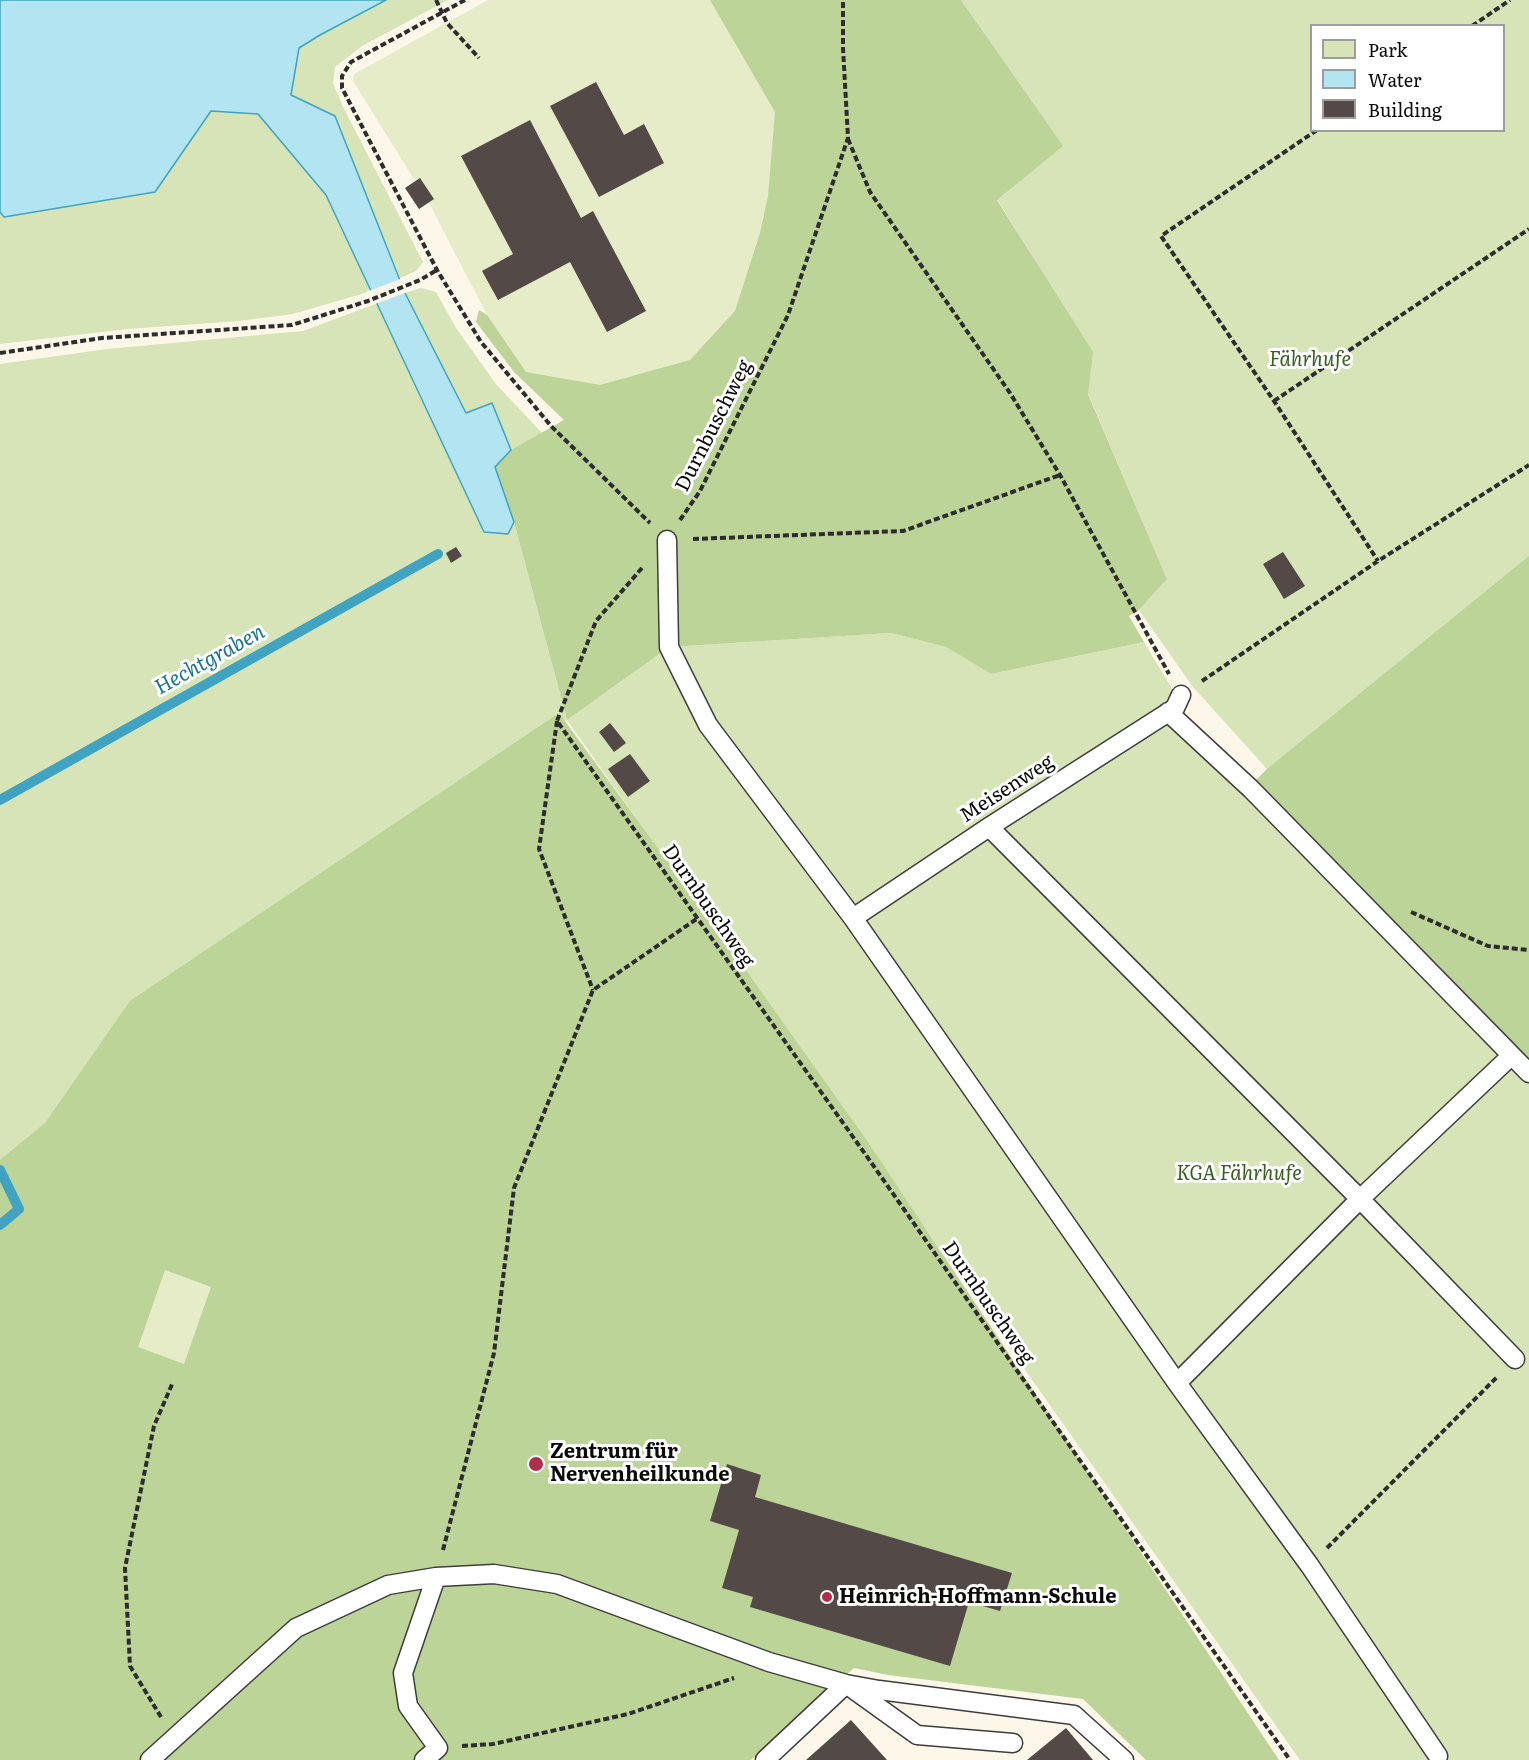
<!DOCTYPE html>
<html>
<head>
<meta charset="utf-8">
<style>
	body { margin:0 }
	#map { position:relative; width:1529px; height:1760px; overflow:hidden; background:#fdf7ea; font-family:Literata,serif }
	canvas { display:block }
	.legend { position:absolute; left:1310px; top:24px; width:195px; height:108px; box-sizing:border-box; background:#fff; border:2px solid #9d9d9d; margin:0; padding:8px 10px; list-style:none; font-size:18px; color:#0b0b0b }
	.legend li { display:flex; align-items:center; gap:12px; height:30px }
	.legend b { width:30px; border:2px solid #9d9d9d }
</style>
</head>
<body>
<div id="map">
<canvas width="1529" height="1760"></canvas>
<ul class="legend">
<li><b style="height:16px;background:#d6e4b7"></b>Park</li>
<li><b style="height:16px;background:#b3e4f1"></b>Water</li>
<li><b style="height:16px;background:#534a48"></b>Building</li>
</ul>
</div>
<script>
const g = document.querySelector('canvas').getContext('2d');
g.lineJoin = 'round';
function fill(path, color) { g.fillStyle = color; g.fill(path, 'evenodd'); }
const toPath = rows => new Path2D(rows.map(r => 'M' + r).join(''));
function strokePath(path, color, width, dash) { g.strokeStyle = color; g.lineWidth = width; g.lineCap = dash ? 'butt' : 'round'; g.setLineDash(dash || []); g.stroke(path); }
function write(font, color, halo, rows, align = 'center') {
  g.font = font + ' Literata,serif'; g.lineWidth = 6; g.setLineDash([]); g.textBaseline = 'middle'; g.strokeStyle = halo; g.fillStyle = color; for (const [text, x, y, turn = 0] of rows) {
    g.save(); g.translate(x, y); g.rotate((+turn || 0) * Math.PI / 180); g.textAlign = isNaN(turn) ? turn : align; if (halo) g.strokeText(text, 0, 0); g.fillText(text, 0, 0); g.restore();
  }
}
const green = toPath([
	[386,0,448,0,362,46,335,67,333,83,343,107,423,262,416,271,400,278,335,116,291,95,299,48,319,35],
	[961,0,1529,0,1529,1760,1300,1760,567,720,550,728,0,1169,0,364,107,349,303,331,378,303,484,531,508,534,514,522,567,720,669,647,891,633,946,647,991,674,1144,642,1174,692,1175,708,1256,780,1267,769,1193,687,1139,610,1167,579,1088,393,1092,352,997,199,1062,146],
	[1312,26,1504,26,1504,130,1312,130],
	[211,111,258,114,326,195,371,288,365,293,293,314,239,321,127,329,0,344,0,212,4,217,155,192],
	[421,288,436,292,456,328,496,384,542,433,511,450,492,403,467,414,405,293]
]);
const forest = toPath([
	[704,0,961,0,1063,146,997,200,1093,352,1088,394,1167,579,1139,610,1129,616,1144,642,991,674,946,647,891,633,669,647,567,720,514,522,495,467,511,450,564,420,514,372,476,322,479,310,563,360],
	[1529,556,1529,1058,1256,780,1267,769],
	[559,713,701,907,870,1145,1279,1760,1146,1760,1083,1699,888,1675,854,1668,751,1760,0,1760,0,1160,45,1123,130,1001]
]);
const pitch = toPath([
	[488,0,710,0,775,112,768,196,760,233,735,311,690,360,600,385,526,372,487,315,429,203,419,209,405,188,415,181,353,81,354,74],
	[165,1270,211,1287,184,1364,138,1347]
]);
const water = toPath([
	[0,0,386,0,320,35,299,48,291,95,335,116,405,293,466,413,492,403,511,450,495,467,514,522,508,534,484,532,326,195,258,114,211,111,155,192,4,217,0,212,0,0]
]);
const pier = toPath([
	[403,278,408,292,375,304,369,291]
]);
const stream = toPath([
	[0,800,438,554],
	[0,1170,19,1209,0,1225]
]);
const building = toPath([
	[596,82,624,135,644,124,664,163,599,197,550,106],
	[530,120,581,218,593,211,646,311,607,332,570,262,498,300,482,271,513,254,461,156],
	[420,178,434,199,419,209,405,188],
	[456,547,462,556,451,563,446,553],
	[1283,552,1305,586,1284,599,1263,564],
	[610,723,626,743,614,752,599,732],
	[630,754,650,781,628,797,608,769],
	[727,1464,761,1475,755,1497,1012,1573,1000,1611,969,1602,950,1666,750,1607,753,1597,722,1588,739,1530,710,1521],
	[851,1720,887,1760,806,1760],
	[1066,1728,1093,1760,1027,1760]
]);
const path = toPath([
	[436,0,447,23,479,58],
	[465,0,351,62,342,76,342,88,437,270,481,342,551,426,650,523],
	[1472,26,1510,0],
	[1317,130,1161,236,1274,401,1378,561],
	[848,139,870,192,1010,393,1060,475,1169,674],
	[0,353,102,338,292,325,368,301,420,280,437,270],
	[1274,401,1529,229],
	[680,520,700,491,788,315,848,138,843,48,843,0],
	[693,539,903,531,1060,475],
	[642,568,596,621,557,721,868,1158,1290,1760],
	[1202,681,1378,561,1529,465],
	[557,721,539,849,593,990],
	[1411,912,1488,946,1529,950],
	[1327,1548,1497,1377],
	[443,1550,494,1353,514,1188,593,990,698,918],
	[161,1717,130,1666,125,1568,154,1426,173,1382],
	[462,1746,493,1744,628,1714,734,1678]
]);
const service = toPath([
	[667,540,669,647,708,725,853,918,1177,1383,1310,1566,1438,1756],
	[1168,712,1251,789,1529,1073],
	[989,827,1360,1199,1515,1359],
	[853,918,989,827,1175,708,1181,695],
	[1177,1383,1360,1199,1511,1056],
	[150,1760,296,1628,388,1585,436,1577,494,1574,557,1584,769,1662,846,1684,917,1735,1013,1743],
	[424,1760,438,1748,408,1706,403,1673,436,1577],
	[765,1760,846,1684,879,1690,1074,1715,1124,1760]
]);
const markers = [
	[536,1464,8,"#af2e4a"],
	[827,1597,6,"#af2e4a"]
];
const parkNames = [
	["Fährhufe",1310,360],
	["KGA Fährhufe",1239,1174]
];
const streetNames = [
	["Durnbuschweg",714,426,-63],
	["Meisenweg",1007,789,-33],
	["Durnbuschweg",708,906,55],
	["Durnbuschweg",988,1303,55]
];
const poiNames = [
	["Zentrum für",550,1452],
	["Nervenheilkunde",550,1475],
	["Heinrich-Hoffmann-Schule",839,1597]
];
const waterNames = [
	["Hechtgraben",210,660,-29]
];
fill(green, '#d6e4b7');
fill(forest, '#bdd498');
fill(pitch, '#e6ecc8');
fill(water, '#b3e4f1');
strokePath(water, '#40a3c2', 1.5);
fill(pier, '#fdf7ea');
strokePath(stream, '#40a3c2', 10);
fill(building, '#534a48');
strokePath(service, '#3e3e3e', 21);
strokePath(path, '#2d2d2d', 4, [6, 3]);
strokePath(service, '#fff', 18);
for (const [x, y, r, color] of markers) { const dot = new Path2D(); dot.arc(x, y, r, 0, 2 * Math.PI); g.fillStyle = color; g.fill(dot); strokePath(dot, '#fff', 2); }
write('italic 20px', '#375d21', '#fff', parkNames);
write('20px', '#0b0b0b', '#fff', streetNames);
write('bold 20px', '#0b0b0b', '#fff', poiNames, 'left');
write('italic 21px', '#1f7392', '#fff', waterNames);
</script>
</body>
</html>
